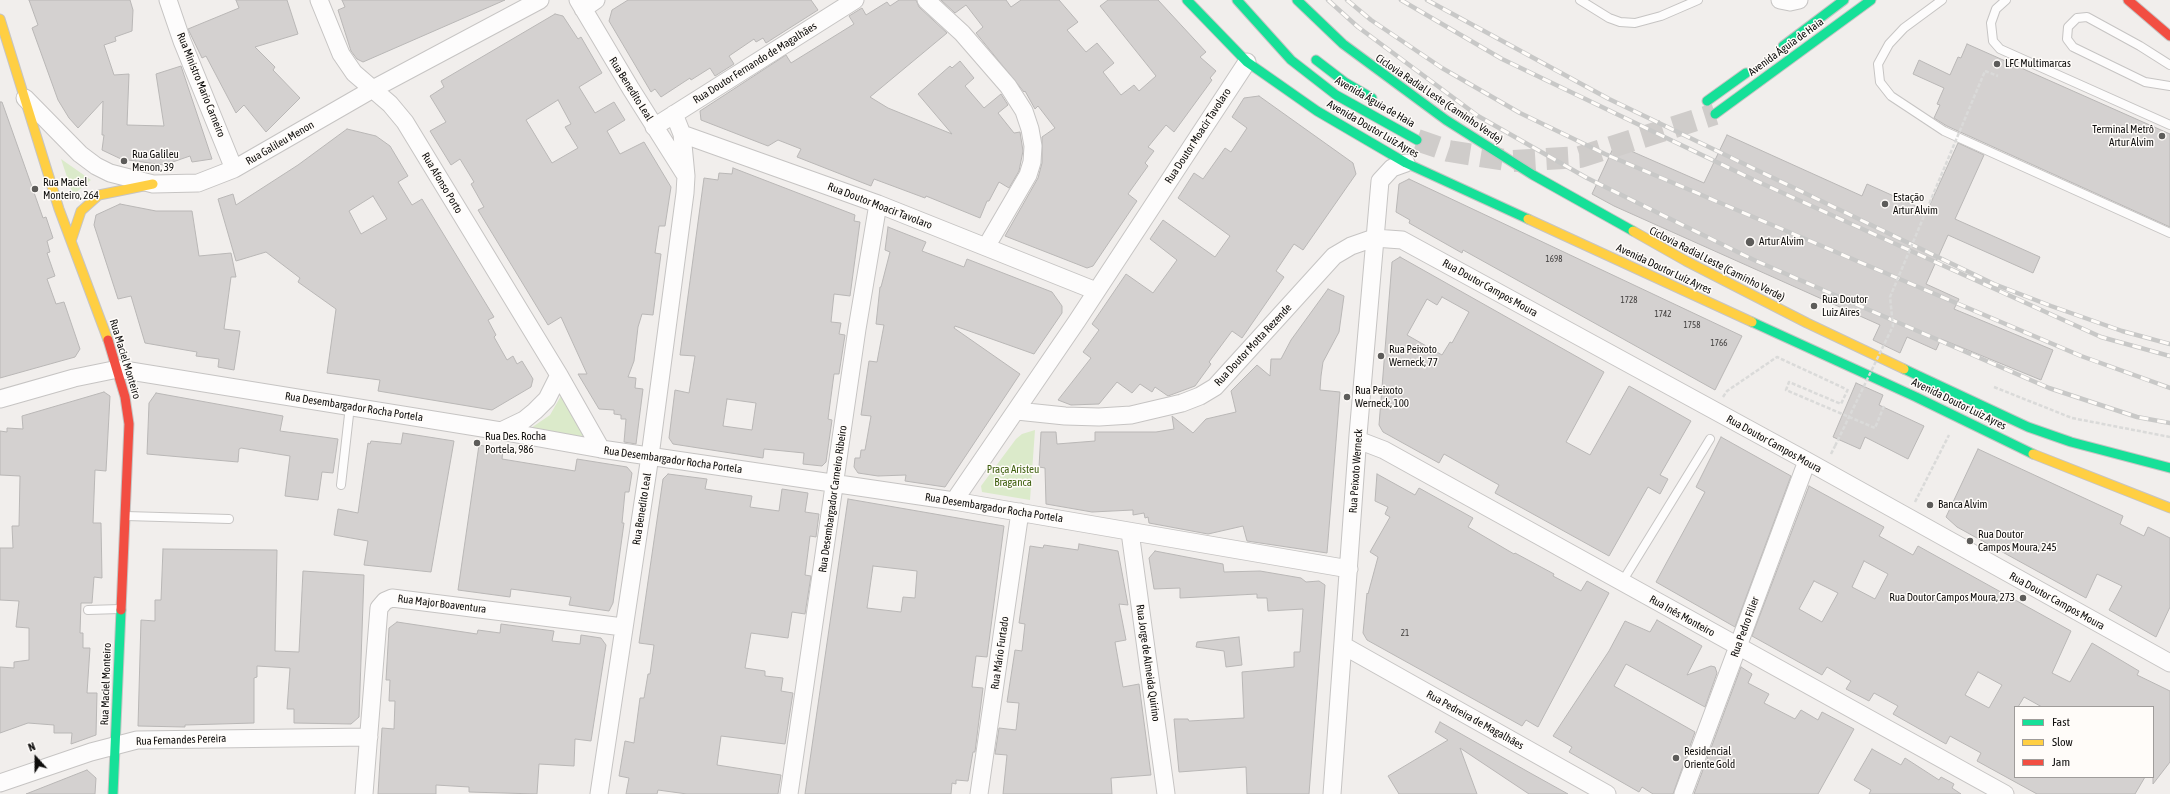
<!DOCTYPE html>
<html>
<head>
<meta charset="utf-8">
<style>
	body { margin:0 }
	#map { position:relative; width:2170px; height:794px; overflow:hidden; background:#f1eeec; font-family:"Asap Condensed",sans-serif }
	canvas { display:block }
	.legend { position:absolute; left:2014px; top:706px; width:140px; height:72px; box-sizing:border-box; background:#fffcf9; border:1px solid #9f9c9a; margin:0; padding:5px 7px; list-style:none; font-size:12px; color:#0e0d0c }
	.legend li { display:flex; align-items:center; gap:8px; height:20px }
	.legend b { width:20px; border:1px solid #9f9c9a }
	.north { position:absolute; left:16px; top:738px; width:40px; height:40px; -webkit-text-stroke:3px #fffcf9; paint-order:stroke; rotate:339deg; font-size:11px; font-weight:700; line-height:16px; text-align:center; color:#0e0d0c }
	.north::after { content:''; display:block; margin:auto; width:14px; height:18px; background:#0e0d0c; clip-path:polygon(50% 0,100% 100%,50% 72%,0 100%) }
</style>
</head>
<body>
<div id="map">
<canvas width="2170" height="794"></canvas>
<ul class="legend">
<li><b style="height:5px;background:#16e098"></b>Fast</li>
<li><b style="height:5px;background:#ffcf43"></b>Slow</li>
<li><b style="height:5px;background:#f24e42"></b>Jam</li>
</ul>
<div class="north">N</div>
</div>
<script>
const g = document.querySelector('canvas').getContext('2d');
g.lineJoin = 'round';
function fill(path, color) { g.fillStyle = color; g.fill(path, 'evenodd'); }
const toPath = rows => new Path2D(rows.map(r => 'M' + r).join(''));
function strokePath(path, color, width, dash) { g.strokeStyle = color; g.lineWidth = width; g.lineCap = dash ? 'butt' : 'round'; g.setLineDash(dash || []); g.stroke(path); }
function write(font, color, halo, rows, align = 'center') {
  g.font = font + ' "Asap Condensed",sans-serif'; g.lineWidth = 3; g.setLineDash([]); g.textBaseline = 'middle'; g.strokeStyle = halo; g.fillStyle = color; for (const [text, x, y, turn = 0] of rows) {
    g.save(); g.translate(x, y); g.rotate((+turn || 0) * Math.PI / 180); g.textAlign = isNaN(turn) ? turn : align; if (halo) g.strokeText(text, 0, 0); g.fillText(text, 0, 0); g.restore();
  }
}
const green = toPath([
	[61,159,91,180,73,195],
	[562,394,585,433,580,439,531,428,550,415],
	[1035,430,1030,500,982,492,981,486,1016,439,1022,434]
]);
const building = toPath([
	[29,0,130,0,133,10,132,31,115,37,116,41,104,45,114,75,129,74,127,125,164,126,156,74,181,66,212,159,192,162,190,156,164,165,121,159,102,150,104,135,102,135,103,101,78,128,69,118,58,100,32,28,38,25,29,0],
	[236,0,287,0,298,34,255,47,275,67,273,70,300,98,266,132,244,105,236,113,206,56,202,58,188,29,239,8,236,0],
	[342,0,505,0,363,62,357,59,351,51,338,10,345,7,342,0],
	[628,0,811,0,818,10,766,43,763,38,756,42,754,39,729,56,734,64,715,76,710,68,691,80,690,78,661,97,655,89,651,92,609,21,612,10,628,0],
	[899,0,916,0,919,7,947,33,870,97,888,108,952,134,918,94,950,66,952,68,960,61,974,78,965,86,984,108,1001,94,1008,105,998,113,1014,133,1020,132,1023,151,1019,171,1009,188,999,182,989,201,987,201,980,218,926,196,925,198,874,179,871,186,797,157,801,149,778,140,768,146,701,120,700,111,786,55,791,63,854,24,849,16,862,8,866,15,887,2,890,6,899,0],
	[941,0,1006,0,1011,7,1021,0,1059,0,1078,22,1067,30,1086,52,1097,43,1114,63,1103,72,1121,95,1134,85,1139,91,1156,76,1100,6,1108,0,1158,0,1206,52,1200,57,1216,71,1210,78,1212,80,1174,132,1166,125,1148,147,1154,151,1145,163,1148,166,1128,194,1137,201,1093,266,1087,268,1005,236,1038,178,1042,163,1042,137,1055,128,1038,106,1035,109,1025,91,1024,92,976,33,983,27,966,5,955,13,941,0],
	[555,14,563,16,578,39,581,37,602,73,579,87,595,113,614,102,625,120,607,131,620,154,644,142,671,187,665,226,659,226,655,253,661,254,653,315,642,314,638,327,634,361,628,377,636,378,635,388,643,389,636,444,624,442,626,419,621,419,621,415,614,414,614,410,599,409,578,374,587,374,561,317,548,325,478,210,484,207,471,184,474,182,460,159,451,165,430,131,446,122,430,96,444,87,441,81,555,14],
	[558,100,571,124,565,127,578,148,552,163,526,120,558,100],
	[1967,44,2170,134,2170,227,1947,126,1934,118,1940,105,1937,104,1944,88,1913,74,1919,60,1950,75,1958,57,1961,58,1967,44],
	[1259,96,1353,163,1356,174,1303,250,1294,244,1276,271,1284,277,1242,338,1232,331,1209,362,1211,364,1195,386,1168,396,1155,387,1152,392,1140,384,1132,393,1117,382,1099,404,1071,405,1058,400,1091,358,1083,352,1099,330,1092,324,1126,274,1153,293,1177,260,1150,239,1163,220,1215,257,1230,236,1178,198,1194,173,1203,179,1225,148,1231,152,1247,128,1232,117,1244,98,1259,96],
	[0,102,2,102,43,218,46,217,53,238,47,241,50,252,47,253,55,276,47,279,56,304,64,302,80,349,75,357,0,378,0,102],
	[347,129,376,136,390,146,408,176,398,182,412,205,422,199,494,317,488,320,496,335,494,337,507,360,513,356,517,364,522,361,533,379,531,387,492,410,378,391,380,380,327,373,336,309,298,282,300,278,266,252,236,261,218,199,233,194,236,205,298,165,347,129],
	[373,196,387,219,361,234,349,211,373,196],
	[1727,135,1862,196,1867,184,1927,211,1958,143,1984,155,1955,219,2040,257,2033,273,1948,235,1926,284,1959,299,1954,309,2053,350,2041,380,1941,339,1936,350,1907,337,1900,353,1873,340,1880,325,1614,206,1592,194,1615,144,1704,183,1727,135],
	[733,168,855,215,854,221,860,222,850,296,834,294,831,322,841,323,839,334,845,335,839,374,834,374,828,419,832,420,826,462,822,466,803,464,804,453,764,449,763,458,673,444,669,438,675,390,689,393,695,356,680,355,704,178,718,180,719,173,732,174,733,168],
	[727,399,756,403,752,430,723,426,727,399],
	[1409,179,1742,336,1715,390,1463,250,1462,253,1409,223,1410,220,1396,212,1399,184,1409,179],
	[120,204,156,211,192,211,199,256,231,253,236,277,231,277,224,329,240,331,234,370,218,367,219,359,196,356,197,352,145,343,131,296,118,299,94,225,96,215,120,204],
	[888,227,926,242,922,251,964,267,967,259,1052,292,1062,306,1062,313,1034,354,955,326,954,328,1020,374,945,487,905,481,906,475,878,476,858,473,854,467,855,458,860,458,861,450,865,450,871,416,861,415,869,361,877,362,884,325,876,324,880,287,881,287,890,252,885,250,888,227],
	[1400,257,1604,372,1566,442,1590,455,1629,386,1691,421,1660,475,1668,479,1660,494,1648,487,1609,556,1495,493,1499,485,1444,454,1439,463,1383,432,1379,425,1392,262,1400,257],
	[1442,297,1469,312,1452,343,1450,342,1442,355,1407,335,1427,299,1437,305,1442,297],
	[1328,289,1344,296,1339,332,1323,362,1321,376,1320,390,1340,392,1327,553,1247,541,1243,526,1208,534,1149,523,1148,517,1145,518,1144,513,1133,515,1133,510,1092,512,1046,504,1045,468,1039,467,1041,432,1056,432,1057,444,1095,441,1095,432,1156,432,1174,429,1172,416,1193,433,1206,419,1236,412,1231,391,1257,365,1270,376,1271,359,1281,359,1291,340,1328,289],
	[1856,383,1883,395,1879,405,1924,426,1908,459,1865,437,1860,449,1833,437,1856,383],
	[104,392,110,396,106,471,95,470,93,523,101,523,102,578,94,577,92,603,81,603,80,633,83,633,83,648,90,648,87,693,97,693,96,735,71,744,72,733,54,733,54,725,28,723,0,733,0,667,14,668,14,662,29,660,29,628,16,627,19,601,0,600,0,548,13,548,12,526,19,526,20,476,0,475,0,431,7,432,7,428,23,429,22,416,104,392],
	[156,393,283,416,280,431,338,439,333,473,322,472,318,500,285,496,290,456,241,448,239,449,238,462,147,454,149,403,156,393],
	[403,433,454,441,431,572,364,565,368,541,334,535,338,509,358,513,368,443,370,444,371,441,401,444,403,433],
	[1721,437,1791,476,1735,627,1656,582,1705,492,1696,487,1721,437],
	[479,445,503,450,502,459,575,471,577,459,627,467,632,473,629,492,625,492,622,523,624,523,613,603,609,611,569,605,571,597,511,589,510,597,458,590,479,445],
	[1978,449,2123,516,2120,524,2144,536,2148,527,2170,538,2170,607,2156,637,2109,610,2122,586,2097,574,2086,598,1957,527,1946,517,1978,449],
	[668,474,707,479,705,489,752,496,750,507,779,511,782,489,808,493,805,512,819,514,816,537,810,536,805,575,811,576,805,614,792,612,788,638,751,633,745,668,765,671,765,676,783,678,781,691,793,693,785,744,721,736,717,765,781,775,778,794,687,794,658,790,657,794,626,794,629,778,619,776,625,741,634,743,640,698,644,698,648,674,650,674,654,645,639,643,663,479,668,474],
	[1377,474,1415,495,1419,488,1473,518,1468,527,1514,554,1515,553,1554,574,1553,576,1581,591,1587,581,1609,593,1538,727,1526,720,1522,726,1367,640,1363,633,1367,593,1368,594,1378,557,1370,552,1390,517,1385,514,1388,507,1375,501,1377,474],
	[1809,486,1884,527,1879,536,1913,555,1918,546,2071,631,2052,673,2070,682,2092,643,2139,671,2137,675,2170,691,2170,762,2153,784,2153,707,2042,707,2024,697,2018,707,2015,707,2015,777,2145,777,2135,794,2037,794,1977,761,1981,753,1950,736,1946,744,1893,714,1898,706,1874,693,1869,701,1846,689,1851,681,1827,667,1822,675,1752,636,1809,486],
	[1864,561,1888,574,1875,599,1852,587,1864,561],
	[1814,581,1838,593,1822,622,1799,609,1814,581],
	[1978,672,2002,685,1989,708,1965,695,1978,672],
	[848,499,1004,526,987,657,976,656,972,687,983,688,975,752,973,752,968,781,956,780,956,784,952,783,951,794,805,794,848,499],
	[873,566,917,571,915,598,903,597,901,612,867,608,873,566],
	[1079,544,1118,551,1128,605,1119,604,1126,640,1115,642,1123,687,1139,684,1151,775,1111,778,1112,794,1003,794,1007,755,995,754,999,728,1016,730,1019,703,1007,702,1015,650,1022,651,1025,624,1019,623,1030,546,1043,548,1044,545,1078,550,1079,544],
	[163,549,277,550,275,651,299,652,303,571,364,575,359,717,351,724,294,723,294,709,287,709,290,668,257,666,257,677,254,678,254,723,185,725,185,727,138,726,141,620,155,621,155,600,161,600,163,549],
	[1155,551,1223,564,1224,572,1260,571,1301,578,1306,582,1319,581,1325,585,1309,794,1247,794,1246,767,1179,772,1174,719,1188,719,1189,721,1244,718,1242,672,1294,667,1294,652,1300,652,1303,609,1268,611,1267,598,1257,598,1257,594,1180,598,1180,588,1154,589,1149,558,1155,551],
	[1657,620,1702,646,1687,675,1711,666,1715,667,1717,673,1705,707,1626,664,1614,686,1695,732,1673,794,1653,794,1642,787,1639,792,1569,752,1572,747,1553,736,1609,651,1625,621,1650,632,1657,620],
	[397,622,477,634,478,630,500,633,501,624,554,631,552,641,580,644,581,635,601,638,606,645,591,741,575,739,574,766,539,764,537,794,469,792,469,787,436,785,436,794,378,794,382,728,394,729,395,701,389,701,390,680,386,680,389,628,397,622],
	[1239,637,1242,665,1226,667,1224,651,1196,647,1197,642,1239,637],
	[1741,667,1752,674,1748,683,1769,694,1764,703,1795,719,1801,710,1818,720,1822,712,1854,729,1818,794,1694,794,1741,667],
	[1440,722,1532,774,1568,794,1529,794,1460,748,1477,794,1399,794,1388,776,1448,740,1435,732,1440,722],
	[1872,749,1901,765,1905,758,1939,780,1941,777,1954,784,1952,788,1961,794,1869,794,1871,790,1854,780,1872,749],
	[87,770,96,778,95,794,26,794,87,770]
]);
const secondaryTunnel = toPath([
	[1417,140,1449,151,1512,161,1580,157,1715,114]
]);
const path = toPath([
	[1985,71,1998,76],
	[1994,387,2072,418,2170,437],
	[1848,389,1841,404,1789,382,1786,390,1875,428,1884,406],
	[1723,397,1727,391,1777,357,1846,389],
	[1831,454,1835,446],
	[1915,502,1949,435]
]);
const lane = toPath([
	[1580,0,1609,18,1620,22,1635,23,1661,16,1698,0],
	[1942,0,1904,28,1889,44,1878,64,1880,82,1891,96,1944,131,2170,233],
	[2006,0,1996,9,1991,23,1993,41,2000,49,2170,125],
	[2170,65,2140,46,2087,17,2077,18,2068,27,2067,39,2073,47,2145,82,2170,86],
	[341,485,350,406],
	[126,516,229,519],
	[1622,582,1710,439],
	[88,610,120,609]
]);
const street = toPath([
	[168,0,182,41,234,169],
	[319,0,341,54,354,73,390,104,405,122,559,375,601,449],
	[578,0,631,89,684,173],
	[926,0,962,33,1008,86,1024,111,1030,129,1033,146,1032,162,1028,175,986,247],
	[1780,0,1790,2,1799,0],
	[583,9,596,0],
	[25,98,80,154,96,166,110,173,153,184,198,183,234,169,373,89,540,0],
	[654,127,855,0],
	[682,134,878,204,1096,291],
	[0,399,74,378,118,369,501,431,601,449,954,501,1349,569],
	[1017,411,1065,416,1099,417,1131,415,1182,403,1200,396,1215,387,1334,256,1351,246,1374,238,1402,240,1807,461,2170,663],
	[501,431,524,420,535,411,547,399,559,375],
	[1358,440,1384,450,2005,794],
	[954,501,1077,321,1247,62],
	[1130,532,1166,794],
	[1344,646,1607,794],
	[0,783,91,752,137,740,369,737],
	[364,794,379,608,385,601,392,598,623,627],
	[599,794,650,456,685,193,686,176,682,134,674,114],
	[789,794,857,329,878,204],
	[979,794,1020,512],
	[1332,794,1358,435,1380,181,1392,168,1406,163],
	[1683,794,1807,461]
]);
const fast = toPath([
	[1187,0,1247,62,1317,111,1406,163,1528,219],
	[1237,0,1291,60,1336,95,1417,140],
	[1297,0,1343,44,1446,120,1533,175,1633,231],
	[1783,46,1844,0],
	[1316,60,1346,83,1372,98],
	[1707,101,1746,73],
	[1715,114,1871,0],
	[1752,322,1916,397,2033,454],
	[1904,369,2028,427,2071,442,2170,468],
	[113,794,121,610]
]);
const slow = toPath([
	[0,19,59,209,108,340],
	[1528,219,1752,322],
	[1633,231,1686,261,1807,323,1904,369],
	[71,241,81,211,99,195,153,184],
	[2033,454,2170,508]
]);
const jam = toPath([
	[2128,0,2170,36],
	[108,340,125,397,129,424,121,610]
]);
const rail = toPath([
	[1328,0,1358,27,1478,116,1587,178,1754,260,2049,388,2137,417,2170,423],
	[1347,0,1371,20,1442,68,1520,113,1605,154,2081,356,2170,388],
	[1401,0,1502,59,1752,179,2101,337,2170,356],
	[1427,0,1609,99,1994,284,2051,306,2122,331,2170,344]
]);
const pathBridge = toPath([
	[1835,446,1893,326,1890,297,1985,71]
]);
const markers = [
	[1997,64,4,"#5d5c5a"],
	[2162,136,4,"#5d5c5a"],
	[124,161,4,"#5d5c5a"],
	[35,189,4,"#5d5c5a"],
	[1885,204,4,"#5d5c5a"],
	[1750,242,5,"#5d5c5a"],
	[1814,306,4,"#5d5c5a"],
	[1381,356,4,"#5d5c5a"],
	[1347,397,4,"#5d5c5a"],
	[477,443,4,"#5d5c5a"],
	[1930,505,4,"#5d5c5a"],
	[1970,541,4,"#5d5c5a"],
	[2023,598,4,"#5d5c5a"],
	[1676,758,4,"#5d5c5a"]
];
const numberNames = [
	["1698",1554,259],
	["1728",1629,300],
	["1742",1663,314],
	["1758",1692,325],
	["1766",1719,343],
	["21",1405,633]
];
const streetNames = [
	["Avenida Águia de Haia",1786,47,-36],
	["Rua Doutor Fernando de Magalhães",755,63,-32],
	["Rua Ministro Mario Carneiro",201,85,68],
	["Rua Benedito Leal",631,89,58],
	["Ciclovia Radial Leste (Caminho Verde)",1439,99,34],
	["Avenida Águia de Haia",1375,102,30],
	["Avenida Doutor Luíz Ayres",1373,129,30],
	["Rua Doutor Moacir Tavolaro",1198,136,-57],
	["Rua Galileu Menon",280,143,-30],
	["Rua Afonso Porto",442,183,59],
	["Rua Doutor Moacir Tavolaro",880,206,21],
	["Ciclovia Radial Leste (Caminho Verde)",1717,264,27],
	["Avenida Doutor Luíz Ayres",1664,269,25],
	["Rua Doutor Campos Moura",1490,288,29],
	["Rua Doutor Motta Rezende",1253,345,-47],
	["Rua Maciel Monteiro",125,359,73],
	["Avenida Doutor Luíz Ayres",1959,404,26],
	["Rua Desembargador Rocha Portela",354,407,9],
	["Rua Doutor Campos Moura",1774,444,29],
	["Rua Desembargador Rocha Portela",673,460,8],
	["Rua Peixoto Werneck",1356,471,-86],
	["Rua Desembargador Carneiro Ribeiro",833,499,-82],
	["Rua Desembargador Rocha Portela",994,508,9],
	["Rua Benedito Leal",642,509,-81],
	["Rua Doutor Campos Moura",2057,601,29],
	["Rua Major Boaventura",442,604,7],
	["Rua Inês Monteiro",1682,616,29],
	["Rua Pedro Filier",1745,627,-70],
	["Rua Mário Furtado",1000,653,-82],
	["Rua Jorge de Almeida Quirino",1148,663,82],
	["Rua Maciel Monteiro",106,684,-88],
	["Rua Pedreira de Magalhães",1475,720,29],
	["Rua Fernandes Pereira",181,740,-2]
];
const poiNames = [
	["LFC Multimarcas",2005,64],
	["Terminal Metrô",2154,130,"right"],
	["Artur Alvim",2154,143,"right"],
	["Rua Galileu",132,155],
	["Menon, 39",132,168],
	["Rua Maciel",43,183],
	["Monteiro, 264",43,196],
	["Estação",1893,198],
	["Artur Alvim",1893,211],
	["Artur Alvim",1759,242],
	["Rua Doutor",1822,300],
	["Luiz Aires",1822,313],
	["Rua Peixoto",1389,350],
	["Werneck, 77",1389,363],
	["Rua Peixoto",1355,391],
	["Werneck, 100",1355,404],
	["Rua Des. Rocha",485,437],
	["Portela, 986",485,450],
	["Banca Alvim",1938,505],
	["Rua Doutor",1978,535],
	["Campos Moura, 245",1978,548],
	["Rua Doutor Campos Moura, 273",2015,598,"right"],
	["Residencial",1684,752],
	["Oriente Gold",1684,765]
];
const parkNames = [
	["Praça Aristeu",1013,470],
	["Braganca",1013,483]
];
fill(green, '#dbeaca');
fill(building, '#d4d1d0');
strokePath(building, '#b9b7b6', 1);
strokePath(secondaryTunnel, '#cfccca', 22, [22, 11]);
strokePath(lane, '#c6c4c3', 10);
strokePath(street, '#c6c4c3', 19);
strokePath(fast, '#c6c4c3', 11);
strokePath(slow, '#c6c4c3', 11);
strokePath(jam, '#c6c4c3', 11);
strokePath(path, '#dadad9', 2.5, [4, 2]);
strokePath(lane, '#fdfcfc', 8);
strokePath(street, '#fdfcfc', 17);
strokePath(fast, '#16e098', 9);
strokePath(slow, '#ffcf43', 9);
strokePath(jam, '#f24e42', 9);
strokePath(rail, '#c8c8c7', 4.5);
strokePath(rail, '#fffcf9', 3, [9]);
strokePath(pathBridge, '#dadad9', 2.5, [4, 2]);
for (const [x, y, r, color] of markers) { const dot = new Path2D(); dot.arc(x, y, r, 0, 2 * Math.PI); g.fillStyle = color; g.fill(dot); strokePath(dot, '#fffcf9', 1.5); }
write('9px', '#403e3d', null, numberNames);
write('11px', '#0e0d0c', '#fffcf9', streetNames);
write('11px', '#0e0d0c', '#fffcf9', poiNames, 'left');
write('11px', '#3d5f0e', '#fffcf9', parkNames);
</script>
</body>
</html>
